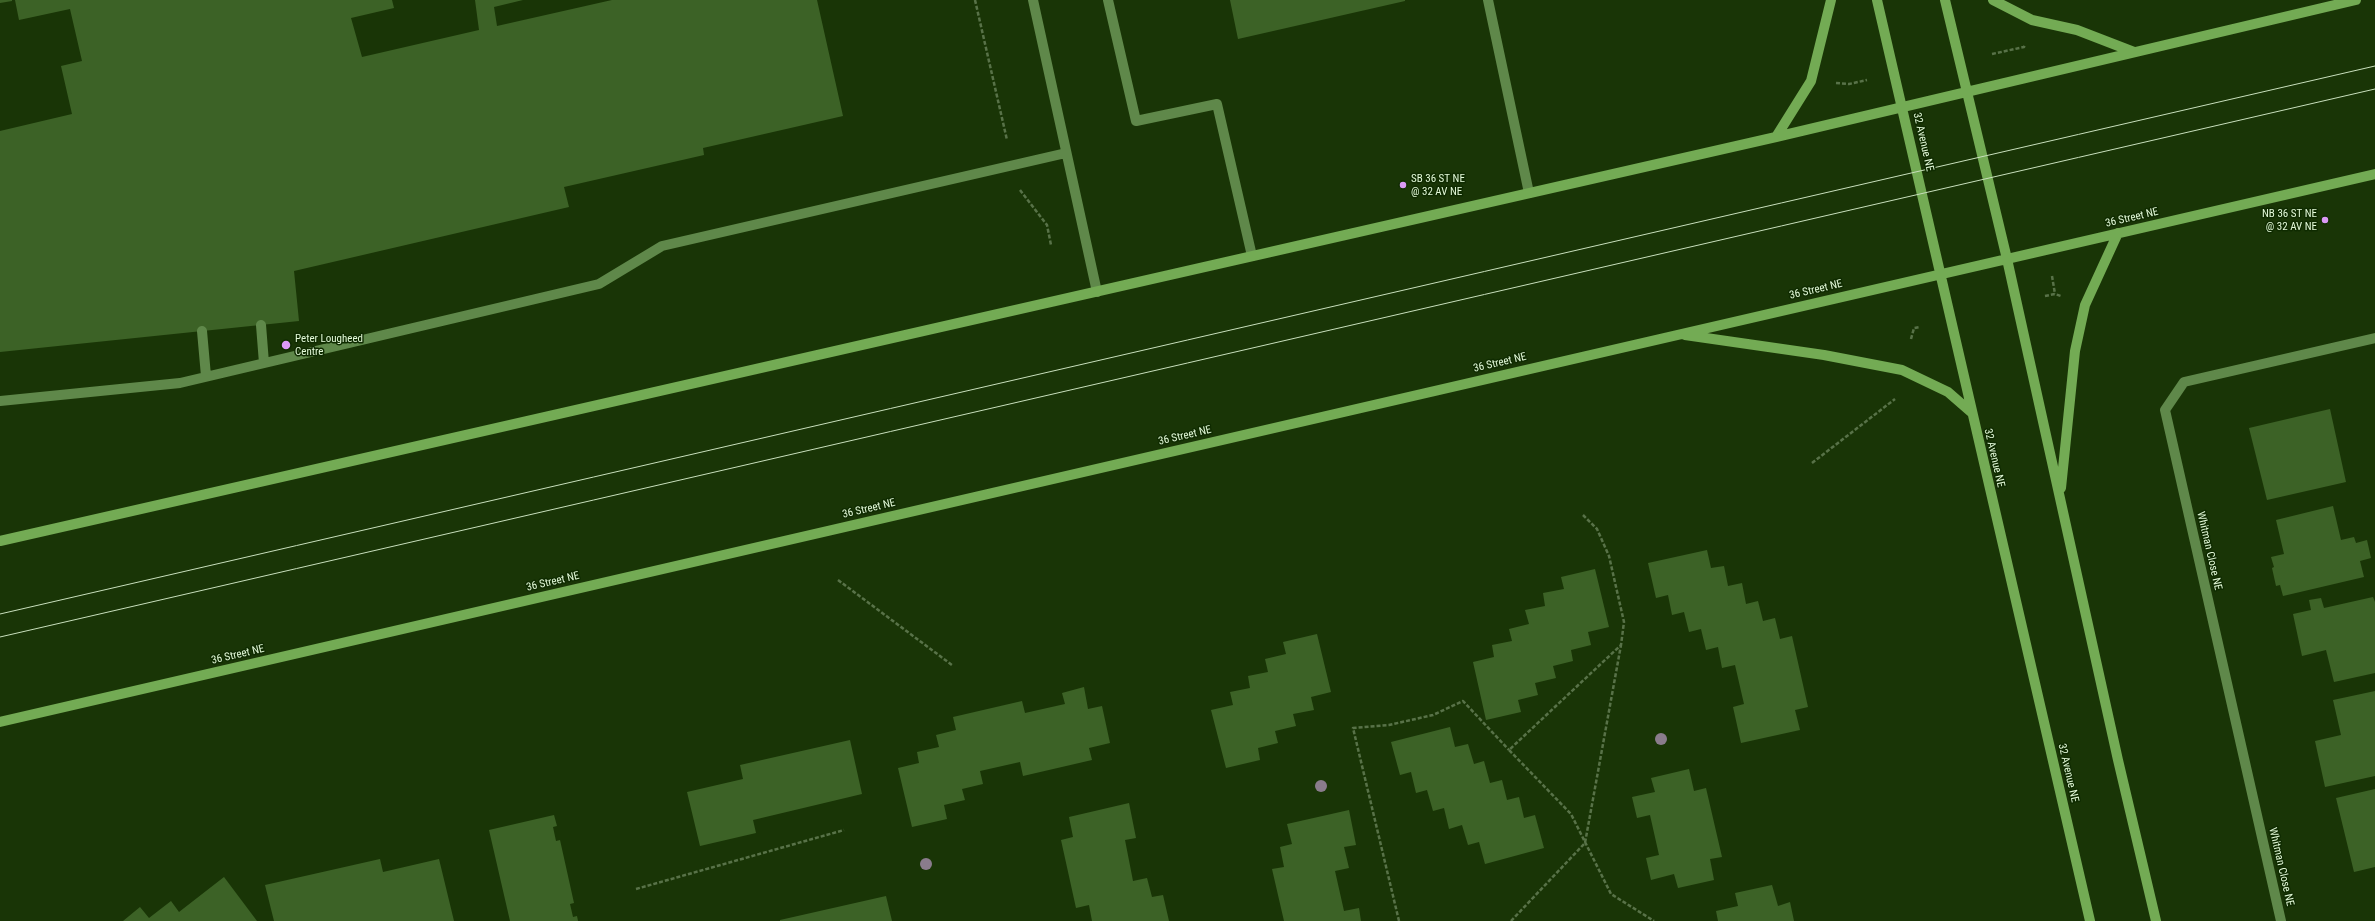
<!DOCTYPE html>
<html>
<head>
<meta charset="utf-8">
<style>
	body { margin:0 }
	canvas { display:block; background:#193506 }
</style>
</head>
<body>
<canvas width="2375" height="921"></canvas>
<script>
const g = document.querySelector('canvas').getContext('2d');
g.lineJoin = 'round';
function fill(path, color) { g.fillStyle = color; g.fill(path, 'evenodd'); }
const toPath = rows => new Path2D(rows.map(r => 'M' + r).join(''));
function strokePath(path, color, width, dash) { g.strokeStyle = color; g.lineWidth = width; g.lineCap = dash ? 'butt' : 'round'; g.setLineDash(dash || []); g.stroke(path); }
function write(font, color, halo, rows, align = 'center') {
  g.font = font + ' "Roboto Condensed",sans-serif'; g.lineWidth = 3; g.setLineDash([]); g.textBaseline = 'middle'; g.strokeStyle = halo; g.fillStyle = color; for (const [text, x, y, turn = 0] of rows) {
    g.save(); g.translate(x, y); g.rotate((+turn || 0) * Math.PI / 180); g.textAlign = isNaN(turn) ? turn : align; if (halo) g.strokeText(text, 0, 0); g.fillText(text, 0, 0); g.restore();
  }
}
const building = toPath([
	[0,0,12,0,12,1,0,3],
	[15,0,392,0,394,8,351,18,362,57,479,30,475,0,523,0,494,7,497,26,612,0,817,0,843,116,703,148,704,155,564,187,569,207,294,271,299,321,0,352,0,131,72,114,61,66,82,61,70,9,19,20],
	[1230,0,1405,0,1405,1,1238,39],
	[2330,409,2346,482,2267,500,2249,428],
	[2333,506,2341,540,2354,537,2356,543,2367,540,2371,558,2360,561,2364,577,2283,596,2280,585,2276,586,2272,568,2274,567,2271,557,2284,554,2276,520],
	[1707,550,1711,568,1724,566,1728,586,1742,583,1746,604,1758,601,1763,621,1775,618,1780,639,1792,636,1808,707,1795,710,1800,730,1741,743,1733,707,1744,704,1735,665,1722,668,1718,647,1706,650,1701,629,1689,632,1684,612,1672,615,1668,595,1656,598,1648,563],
	[1595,569,1609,627,1588,632,1591,645,1571,650,1573,661,1553,666,1556,678,1535,683,1538,695,1518,700,1521,712,1486,720,1473,662,1494,657,1492,645,1512,641,1509,629,1529,624,1525,610,1545,606,1543,593,1564,589,1561,577],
	[2373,597,2375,602,2375,673,2334,682,2326,650,2302,656,2293,614,2311,610,2309,600,2321,598,2324,608],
	[1317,634,1331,692,1311,697,1314,710,1293,714,1296,726,1275,731,1278,743,1258,748,1260,760,1226,768,1211,710,1233,705,1230,692,1250,688,1248,676,1268,672,1265,659,1286,654,1283,642],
	[1084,687,1088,709,1102,706,1110,743,1089,748,1092,760,1023,776,1020,762,980,771,983,784,962,789,965,800,944,805,947,819,912,827,898,768,919,763,917,752,939,747,936,735,956,730,953,717,1022,701,1025,713,1065,704,1062,693],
	[2375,691,2375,776,2325,787,2315,741,2341,735,2333,700],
	[1450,727,1455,747,1468,744,1474,764,1484,761,1490,783,1502,780,1507,800,1519,797,1524,818,1535,815,1544,848,1485,864,1479,842,1468,845,1462,825,1449,829,1444,808,1433,811,1427,790,1416,793,1411,772,1400,775,1391,742],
	[850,740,862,794,753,820,756,833,700,846,687,792,743,779,740,765],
	[1689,769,1694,791,1706,788,1722,857,1710,859,1714,880,1678,888,1674,874,1651,880,1646,858,1659,855,1650,815,1637,818,1632,797,1655,792,1651,778],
	[2375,789,2375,867,2354,872,2336,798],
	[1129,803,1136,838,1125,840,1133,881,1147,878,1152,897,1163,895,1169,921,1092,921,1089,905,1076,908,1061,840,1073,837,1069,817],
	[1349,810,1356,845,1344,847,1349,868,1335,871,1344,911,1359,908,1361,921,1284,921,1272,869,1284,867,1280,847,1292,844,1287,824],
	[554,815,557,826,553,827,556,841,560,840,574,903,570,904,573,917,577,916,578,921,510,921,489,830],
	[380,859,383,872,439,859,454,921,274,921,265,885],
	[224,877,257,921,123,921,140,907,149,918,171,901,179,912],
	[1772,885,1778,906,1790,902,1794,921,1718,921,1716,911,1738,906,1735,893],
	[886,896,892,921,780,921,780,920]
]);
const path = toPath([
	[975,0,1007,140],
	[1992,54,2024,47,2025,45],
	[1836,83,1849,84,1867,80],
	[1020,190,1047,225,1051,245],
	[2052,276,2055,294],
	[2045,296,2055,294,2061,296],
	[1911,339,1914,328,1920,327],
	[1812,463,1895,399],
	[1583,515,1597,529,1609,556,1624,622,1621,645,1509,750,1571,814,1611,894,1654,921],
	[838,580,952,665],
	[636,889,844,830],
	[1399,921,1353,728,1389,725,1433,715,1463,701,1509,750],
	[1511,921,1585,843,1621,645]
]);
const minor = toPath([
	[1033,0,1097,292],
	[1108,0,1136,121,1217,104,1252,256],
	[1488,0,1529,193],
	[261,325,264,363],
	[202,331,206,376],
	[0,401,180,383,599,284,662,246,1066,153],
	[2281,921,2165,410,2184,382,2375,338]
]);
const major = toPath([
	[1877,0,2090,921],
	[1945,0,2007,259,2118,760,2156,921],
	[1993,0,2032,20,2077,30,2134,52],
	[1776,137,1811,81,1831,0],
	[1685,335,1824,355,1902,370,1948,392,1971,412],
	[2061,488,2075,351,2085,305,2118,233],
	[0,541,1776,137,2356,0],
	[0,722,2375,174]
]);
const tram = toPath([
	[0,614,2375,66],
	[0,637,2375,89]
]);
const trees = [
	[1661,739],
	[1321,786],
	[926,864]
];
const markers = [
	[1403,185,4,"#db99f6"],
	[2325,220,4,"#db99f6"],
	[286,345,5,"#db99f6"]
];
const streetNames = [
	["32 Avenue NE",1923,142,77],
	["36 Street NE",2132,218,-13],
	["36 Street NE",1816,290,-13],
	["36 Street NE",1500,363,-13],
	["36 Street NE",1185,436,-13],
	["32 Avenue NE",1994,458,77],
	["36 Street NE",869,509,-13],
	["Whitman Close NE",2209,551,77],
	["36 Street NE",553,582,-13],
	["36 Street NE",238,655,-13],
	["32 Avenue NE",2068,773,77],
	["Whitman Close NE",2281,867,77]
];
const poiNames = [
	["SB 36 ST NE",1411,179],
	["@ 32 AV NE",1411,192],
	["NB 36 ST NE",2317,214,"right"],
	["@ 32 AV NE",2317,227,"right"],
	["Peter Lougheed",295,339],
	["Centre",295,352]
];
fill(building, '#3c6226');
strokePath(path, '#587248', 2.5, [4, 2]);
strokePath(minor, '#5f884a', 10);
strokePath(major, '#73ab54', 10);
strokePath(tram, '#c8dfbc', 1);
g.fillStyle = '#8a7c8c';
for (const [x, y] of trees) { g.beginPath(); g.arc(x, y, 6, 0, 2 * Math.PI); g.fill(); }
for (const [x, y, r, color] of markers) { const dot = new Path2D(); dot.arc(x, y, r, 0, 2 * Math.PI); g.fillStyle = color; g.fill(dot); strokePath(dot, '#0f2b00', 1.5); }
write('11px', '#e3f9d8', '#0f2b00', streetNames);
write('11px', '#e3f9d8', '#0f2b00', poiNames, 'left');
</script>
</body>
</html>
